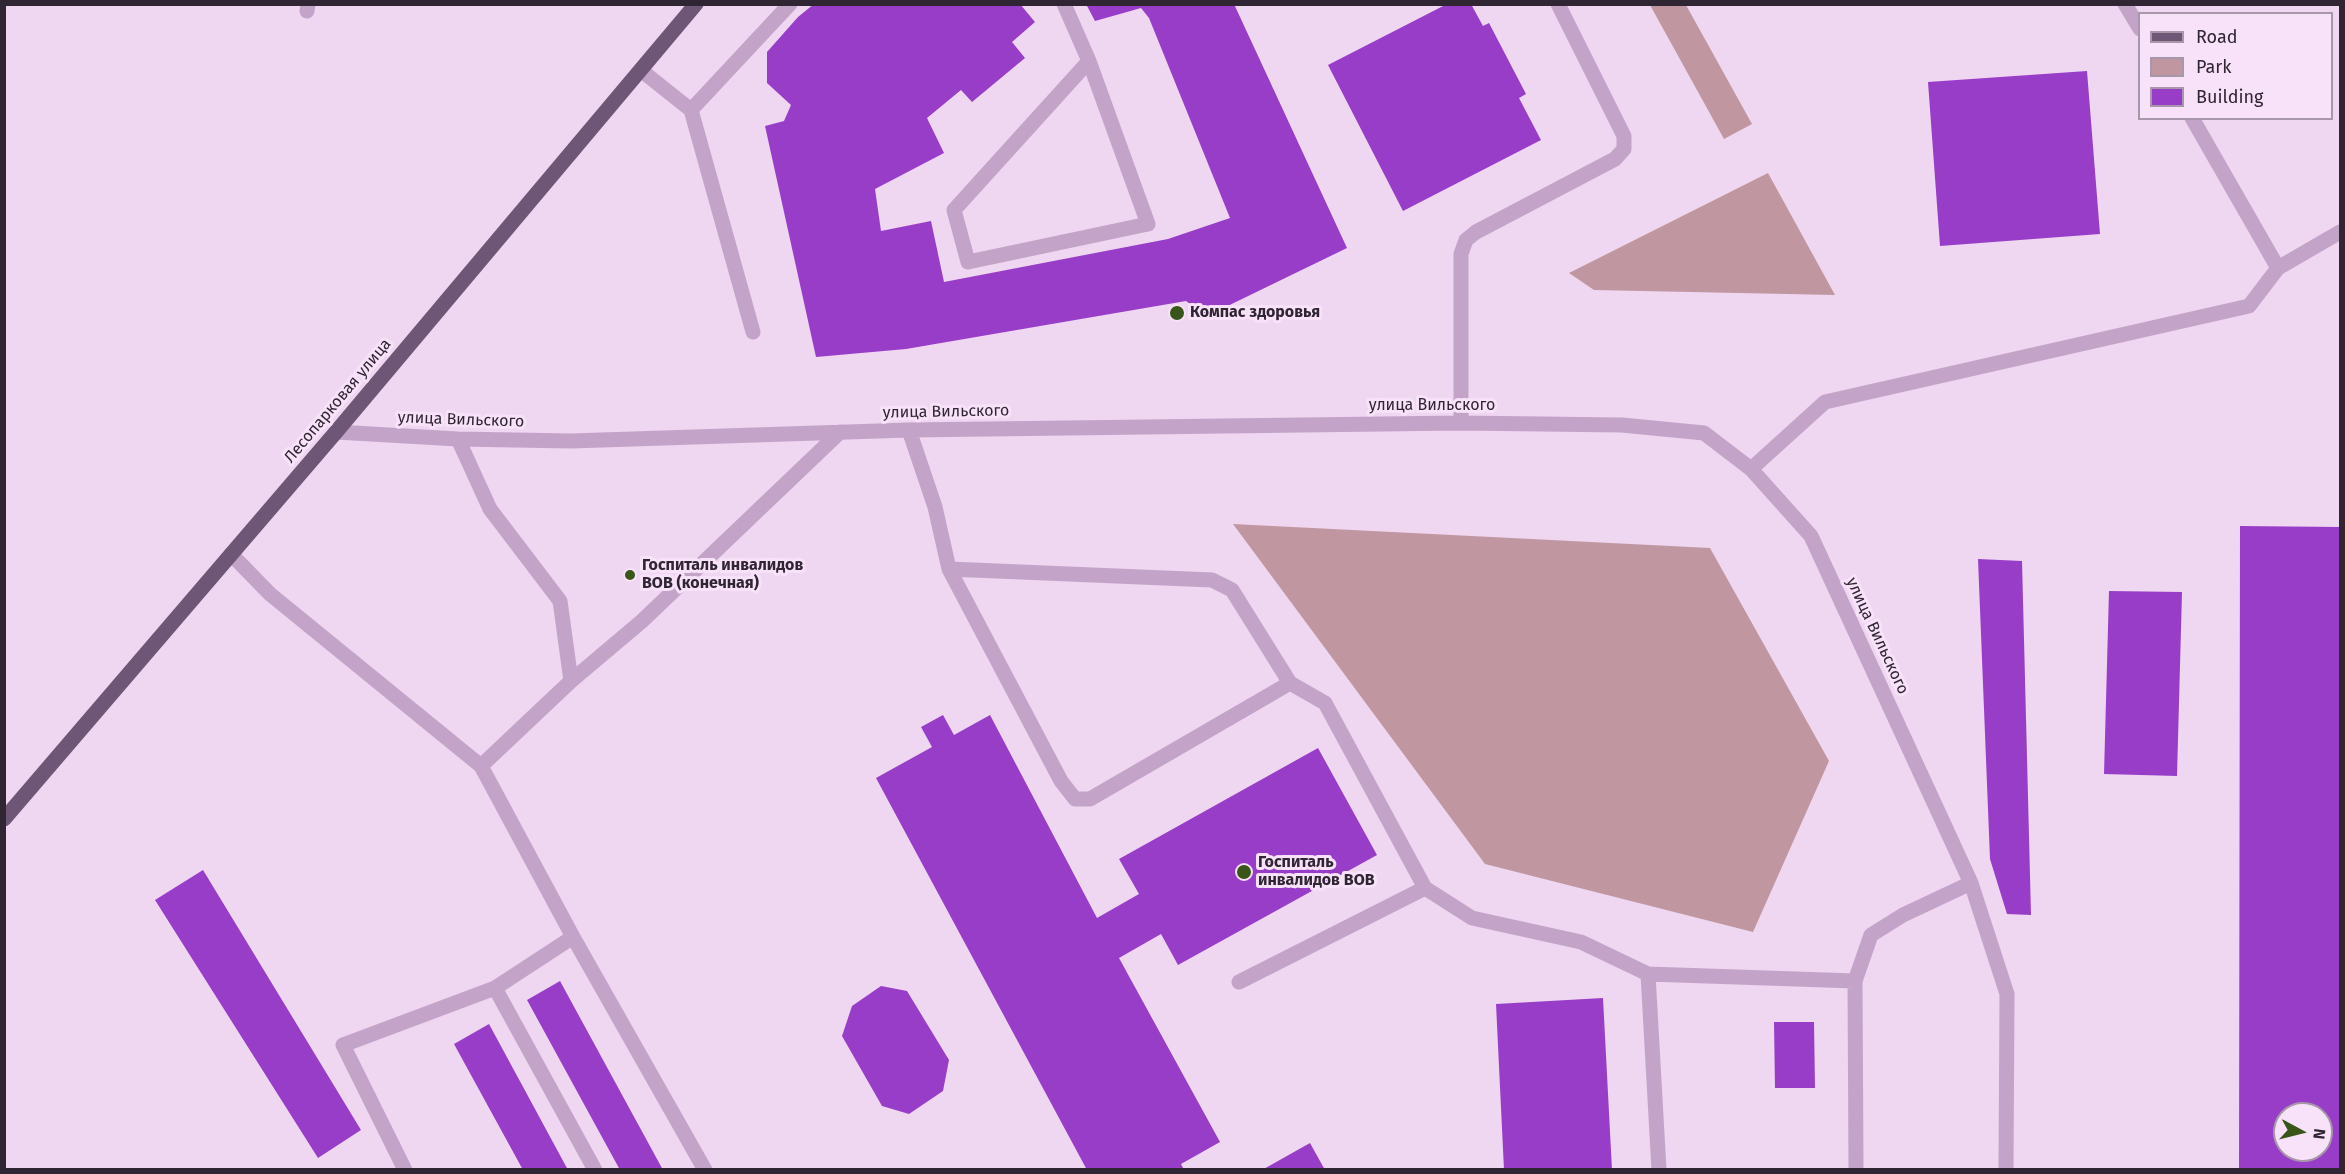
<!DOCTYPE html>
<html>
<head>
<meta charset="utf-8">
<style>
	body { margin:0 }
	#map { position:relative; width:2345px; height:1174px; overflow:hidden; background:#efd6f1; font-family:"Fira Sans",sans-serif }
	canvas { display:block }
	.frame { position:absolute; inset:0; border:6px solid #302533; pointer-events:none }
	.legend { position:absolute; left:2138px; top:12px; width:195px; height:108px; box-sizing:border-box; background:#f8e2f9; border:2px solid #a896aa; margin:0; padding:8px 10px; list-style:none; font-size:18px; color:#302533 }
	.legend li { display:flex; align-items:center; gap:12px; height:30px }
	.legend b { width:30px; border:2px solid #a896aa }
	.north { position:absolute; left:2273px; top:1102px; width:60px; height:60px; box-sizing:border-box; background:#f8e2f9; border:2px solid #a896aa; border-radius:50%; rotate:97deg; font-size:16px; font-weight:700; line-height:24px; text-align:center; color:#302533 }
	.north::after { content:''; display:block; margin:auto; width:21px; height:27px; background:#39551a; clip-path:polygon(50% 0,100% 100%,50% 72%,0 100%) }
</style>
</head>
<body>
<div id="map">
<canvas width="2345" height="1174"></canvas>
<div class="frame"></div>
<ul class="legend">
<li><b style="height:8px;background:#6e5676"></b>Road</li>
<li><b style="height:16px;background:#c097a1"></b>Park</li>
<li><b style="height:16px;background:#983dc8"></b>Building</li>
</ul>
<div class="north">N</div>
</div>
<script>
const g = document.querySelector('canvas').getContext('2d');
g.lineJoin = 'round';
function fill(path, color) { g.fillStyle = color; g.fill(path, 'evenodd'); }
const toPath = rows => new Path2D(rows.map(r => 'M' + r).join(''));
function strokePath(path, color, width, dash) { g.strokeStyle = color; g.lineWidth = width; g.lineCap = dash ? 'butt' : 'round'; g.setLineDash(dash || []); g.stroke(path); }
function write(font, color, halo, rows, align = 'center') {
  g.font = font + ' "Fira Sans",sans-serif'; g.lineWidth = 6; g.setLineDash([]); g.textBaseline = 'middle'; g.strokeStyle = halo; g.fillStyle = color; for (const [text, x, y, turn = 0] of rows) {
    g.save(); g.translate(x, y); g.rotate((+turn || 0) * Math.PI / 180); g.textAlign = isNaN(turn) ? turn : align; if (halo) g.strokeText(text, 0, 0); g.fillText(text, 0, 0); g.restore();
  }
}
const green = toPath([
	[1650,5,1686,5,1752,124,1724,139],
	[1768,173,1835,295,1594,290,1569,273],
	[1233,524,1710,548,1829,761,1753,932,1485,864]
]);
const building = toPath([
	[814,4,1020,4,1035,22,1012,42,1025,58,972,102,961,90,927,118,944,153,875,189,881,231,931,221,944,282,1168,239,1230,218,1149,18,1141,8,1095,21,1086,4,1234,4,1347,248,1207,316,1186,301,906,349,816,357,765,126,784,121,791,105,767,83,767,52,798,17],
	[1447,4,1471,4,1483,26,1489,23,1526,94,1519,98,1541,140,1403,211,1328,65],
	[2087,71,2100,234,1940,246,1928,82],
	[2240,526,2340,527,2340,1170,2239,1170],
	[2285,1114,2321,1114,2321,1150,2285,1150],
	[1978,559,2022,561,2031,915,2007,914,1990,859],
	[2109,591,2182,592,2177,776,2104,774],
	[943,715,954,735,990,715,1097,918,1139,894,1119,859,1318,748,1377,855,1178,965,1161,934,1119,958,1220,1142,1181,1164,1184,1170,1087,1170,876,778,932,747,921,727],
	[203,870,361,1130,318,1158,155,900],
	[560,981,663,1170,620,1170,527,1000],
	[881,986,907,991,949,1060,943,1091,909,1114,882,1106,842,1036,852,1006],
	[1603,998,1612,1170,1504,1170,1496,1004],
	[1774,1022,1814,1022,1815,1088,1775,1088],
	[489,1024,568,1170,523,1170,454,1044],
	[1310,1143,1325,1170,1262,1170]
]);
const minor = toPath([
	[1064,4,1089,61,1148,224,968,262,954,210,1089,61],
	[2125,4,2140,29],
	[307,11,308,4],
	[642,71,691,110,753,332],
	[691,110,790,4],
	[2192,118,2278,268],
	[1461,423,1461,254,1466,240,1476,232,1615,159,1624,149,1624,136,1558,4],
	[909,430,935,507,949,569,1212,580,1232,590,1290,683,1325,703,1425,888],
	[336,432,458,439,571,441,909,430,1461,423,1622,425,1704,433,1751,469,1811,536,1971,883,2007,994,2006,1170],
	[458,439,490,509,560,601,571,681,481,766],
	[1751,469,1825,402,2249,306,2278,268,2340,232],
	[231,554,270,594,481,766,573,937,705,1170],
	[949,569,1061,781,1075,799,1090,799,1290,683],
	[571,681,642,621,840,432],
	[1648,974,1659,1170],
	[1855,981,1856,1170],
	[1239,982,1425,888,1472,918,1581,942,1648,974,1855,981,1871,935,1903,915,1971,883],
	[495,988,595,1170],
	[405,1170,343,1045,495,988,573,937]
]);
const major = toPath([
	[4,819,336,432,696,4]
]);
const markers = [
	[1177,313,8,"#39551a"],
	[630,575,6,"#39551a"],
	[1244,872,8,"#39551a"]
];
const poiNames = [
	["Компас здоровья",1190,313],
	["Госпиталь инвалидов",642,566],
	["ВОВ (конечная)",642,584],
	["Госпиталь",1258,863],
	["инвалидов ВОВ",1258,881]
];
const streetNames = [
	["Лесопарковая улица",338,401,-50],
	["улица Вильского",1432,406],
	["улица Вильского",946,412,-1],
	["улица Вильского",461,420,2],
	["улица Вильского",1877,636,65]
];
fill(green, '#c097a1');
fill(building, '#983dc8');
strokePath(minor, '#c4a3c9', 15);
strokePath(major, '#6e5676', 15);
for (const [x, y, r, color] of markers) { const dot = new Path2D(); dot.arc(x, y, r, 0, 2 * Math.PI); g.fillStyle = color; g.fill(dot); strokePath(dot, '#f8e2f9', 2); }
write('bold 16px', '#302533', '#f8e2f9', poiNames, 'left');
write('16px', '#302533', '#f8e2f9', streetNames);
</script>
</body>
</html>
